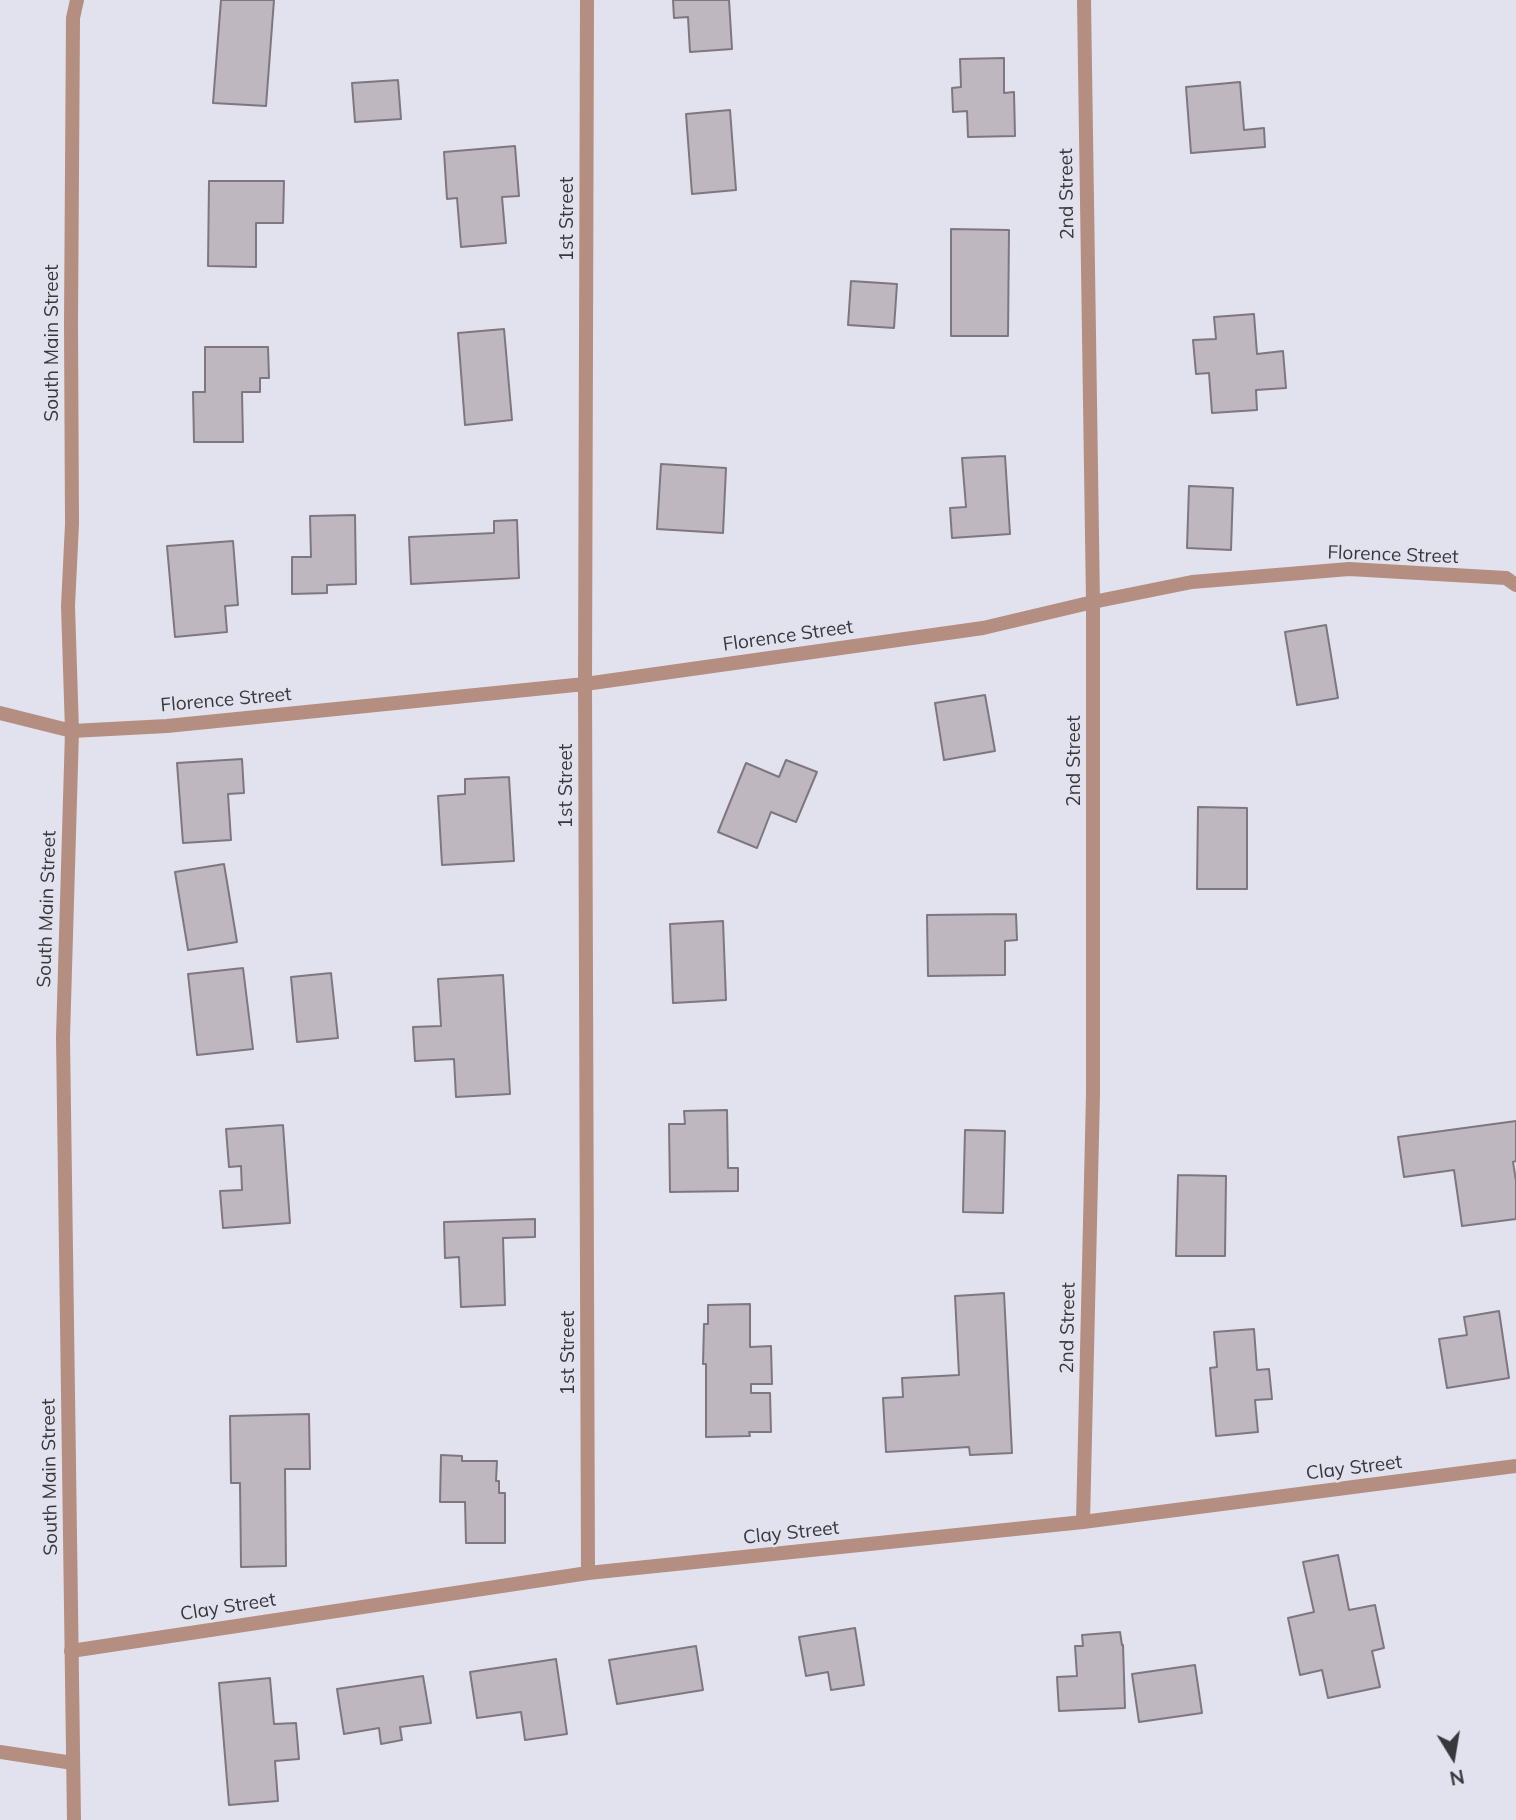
<!DOCTYPE html>
<html>
<head>
<meta charset="utf-8">
<style>
	body { margin:0 }
	#map { position:relative; width:1516px; height:1820px; overflow:hidden; background:#e1e2ed; font-family:Mulish,sans-serif }
	canvas { display:block }
	.north { position:absolute; left:1418px; top:1722px; width:70px; height:70px; -webkit-text-stroke:5px #e1e2ed; paint-order:stroke; rotate:169deg; font-size:19px; font-weight:700; line-height:28px; text-align:center; color:#37383c }
	.north::after { content:''; display:block; margin:auto; width:24px; height:32px; background:#37383c; clip-path:polygon(50% 0,100% 100%,50% 72%,0 100%) }
</style>
</head>
<body>
<div id="map">
<canvas width="1516" height="1820"></canvas>
<div class="north">N</div>
</div>
<script>
const g = document.querySelector('canvas').getContext('2d');
g.lineJoin = 'round';
function fill(path, color) { g.fillStyle = color; g.fill(path, 'evenodd'); }
const toPath = rows => new Path2D(rows.map(r => 'M' + r).join(''));
function strokePath(path, color, width, dash) { g.strokeStyle = color; g.lineWidth = width; g.lineCap = dash ? 'butt' : 'round'; g.setLineDash(dash || []); g.stroke(path); }
function write(font, color, halo, rows, align = 'center') {
  g.font = font + ' Mulish,sans-serif'; g.lineWidth = 5; g.setLineDash([]); g.textBaseline = 'middle'; g.strokeStyle = halo; g.fillStyle = color; for (const [text, x, y, turn = 0] of rows) {
    g.save(); g.translate(x, y); g.rotate((+turn || 0) * Math.PI / 180); g.textAlign = isNaN(turn) ? turn : align; if (halo) g.strokeText(text, 0, 0); g.fillText(text, 0, 0); g.restore();
  }
}
const building = toPath([
	[221,0,274,0,266,106,213,103,221,0],
	[673,0,729,0,732,49,690,52,688,17,674,18,673,0],
	[1004,58,1004,93,1014,92,1015,136,968,137,967,111,953,112,952,88,961,87,960,59,1004,58],
	[398,80,401,119,355,122,352,83,398,80],
	[1240,82,1244,130,1264,128,1265,147,1191,153,1186,87,1240,82],
	[730,110,736,190,692,194,686,114,730,110],
	[515,146,519,196,502,197,506,243,461,247,457,198,447,199,444,152,515,146],
	[209,181,284,181,283,223,256,223,256,267,208,266,209,181],
	[951,229,1009,230,1008,336,951,336,951,229],
	[851,281,897,284,894,328,848,325,851,281],
	[1254,314,1257,354,1283,351,1286,388,1256,390,1257,410,1212,413,1209,373,1196,374,1193,340,1216,339,1214,317,1254,314],
	[504,329,512,420,465,425,458,333,504,329],
	[205,347,268,347,269,378,260,378,260,392,242,392,243,442,194,442,193,392,205,392,205,347],
	[1005,456,1010,534,952,538,950,508,966,507,962,458,1005,456],
	[661,464,726,468,723,533,657,529,661,464],
	[1189,486,1233,488,1231,550,1187,548,1189,486],
	[355,515,356,584,327,585,327,593,292,594,292,557,311,557,310,516,355,515],
	[517,520,519,578,411,584,409,537,494,533,494,521,517,520],
	[233,541,238,605,225,606,227,632,175,637,167,546,233,541],
	[1326,625,1338,698,1297,705,1285,632,1326,625],
	[985,695,995,751,944,760,935,703,985,695],
	[242,759,244,793,228,794,231,840,183,843,177,763,242,759],
	[786,760,817,772,796,822,771,812,757,848,718,832,746,763,779,777,786,760],
	[509,777,514,861,442,865,438,796,465,794,465,779,509,777],
	[1198,807,1247,808,1247,889,1197,889,1198,807],
	[224,864,237,942,188,950,175,872,224,864],
	[1016,914,1017,940,1005,941,1005,975,928,976,927,915,1016,914],
	[723,921,726,1000,673,1003,670,924,723,921],
	[243,968,253,1049,197,1055,188,974,243,968],
	[331,973,338,1038,297,1042,291,977,331,973],
	[503,975,510,1094,456,1097,454,1059,415,1061,413,1027,441,1026,438,979,503,975],
	[727,1110,728,1168,738,1168,738,1191,670,1192,669,1124,685,1124,684,1111,727,1110],
	[1516,1121,1516,1161,1513,1162,1516,1181,1516,1219,1462,1226,1454,1170,1404,1177,1398,1137,1516,1121],
	[283,1125,290,1223,223,1228,220,1191,242,1190,241,1166,229,1167,226,1129,283,1125],
	[965,1130,1005,1131,1003,1213,963,1212,965,1130],
	[1178,1175,1226,1176,1225,1256,1176,1256,1178,1175],
	[535,1219,535,1237,503,1238,505,1305,461,1307,459,1257,445,1258,444,1222,535,1219],
	[1004,1293,1012,1453,970,1455,969,1447,886,1452,883,1398,903,1397,902,1378,959,1375,955,1296,1004,1293],
	[750,1304,750,1347,771,1346,772,1384,751,1384,751,1393,770,1393,771,1432,749,1432,750,1436,706,1437,706,1364,703,1364,704,1324,708,1324,708,1305,750,1304],
	[1499,1311,1509,1378,1447,1388,1439,1339,1467,1335,1464,1317,1499,1311],
	[1254,1329,1257,1370,1269,1369,1272,1399,1255,1400,1258,1432,1216,1436,1210,1368,1217,1367,1214,1332,1254,1329],
	[309,1414,310,1469,285,1469,286,1566,241,1567,240,1483,231,1483,230,1416,309,1414],
	[441,1455,462,1456,462,1461,497,1461,496,1481,499,1481,499,1493,505,1493,505,1543,466,1543,465,1502,440,1502,441,1455],
	[1338,1555,1349,1610,1375,1605,1384,1648,1372,1651,1380,1687,1328,1698,1322,1670,1300,1675,1288,1618,1314,1612,1303,1562,1338,1555],
	[855,1628,864,1685,831,1690,828,1672,806,1676,799,1637,855,1628],
	[1120,1632,1122,1645,1123,1645,1125,1708,1059,1711,1057,1677,1077,1676,1075,1646,1083,1646,1082,1635,1120,1632],
	[696,1646,703,1690,617,1704,609,1660,696,1646],
	[556,1659,567,1734,525,1740,521,1712,477,1718,470,1672,556,1659],
	[1195,1665,1202,1713,1139,1722,1132,1674,1195,1665],
	[423,1676,431,1723,400,1727,402,1740,381,1744,379,1728,344,1734,337,1689,423,1676],
	[270,1678,274,1724,296,1723,299,1759,275,1761,278,1801,229,1805,219,1683,270,1678]
]);
const service = toPath([
	[0,1752,73,1763]
]);
const minor = toPath([
	[587,0,585,684,588,1573],
	[0,713,72,731,167,726,585,684,983,628,1093,602,1192,582,1349,569,1506,578,1516,585],
	[1083,1522,1093,1094,1093,602,1084,0],
	[71,1651,588,1573,1083,1522,1516,1466]
]);
const tertiary = toPath([
	[74,1820,63,1037,72,731,68,606,72,524,71,323,73,18,77,0]
]);
const streetNames = [
	["2nd Street",1067,194,-91],
	["1st Street",567,219,-90],
	["South Main Street",52,343,-90],
	["Florence Street",1393,555,2],
	["Florence Street",788,636,-8],
	["Florence Street",226,700,-5],
	["2nd Street",1074,761,-90],
	["1st Street",566,786,-90],
	["South Main Street",47,909,-88],
	["2nd Street",1068,1328,-89],
	["1st Street",568,1353,-90],
	["Clay Street",1354,1468,-7],
	["South Main Street",50,1477,-91],
	["Clay Street",791,1533,-6],
	["Clay Street",228,1607,-9]
];
fill(building, '#bfb7bf');
strokePath(building, '#7f777f', 2);
strokePath(service, '#b48e81', 14);
strokePath(minor, '#b48e81', 14);
strokePath(tertiary, '#b48e81', 14);
write('19px', '#37383c', '#e1e2ed', streetNames);
</script>
</body>
</html>
